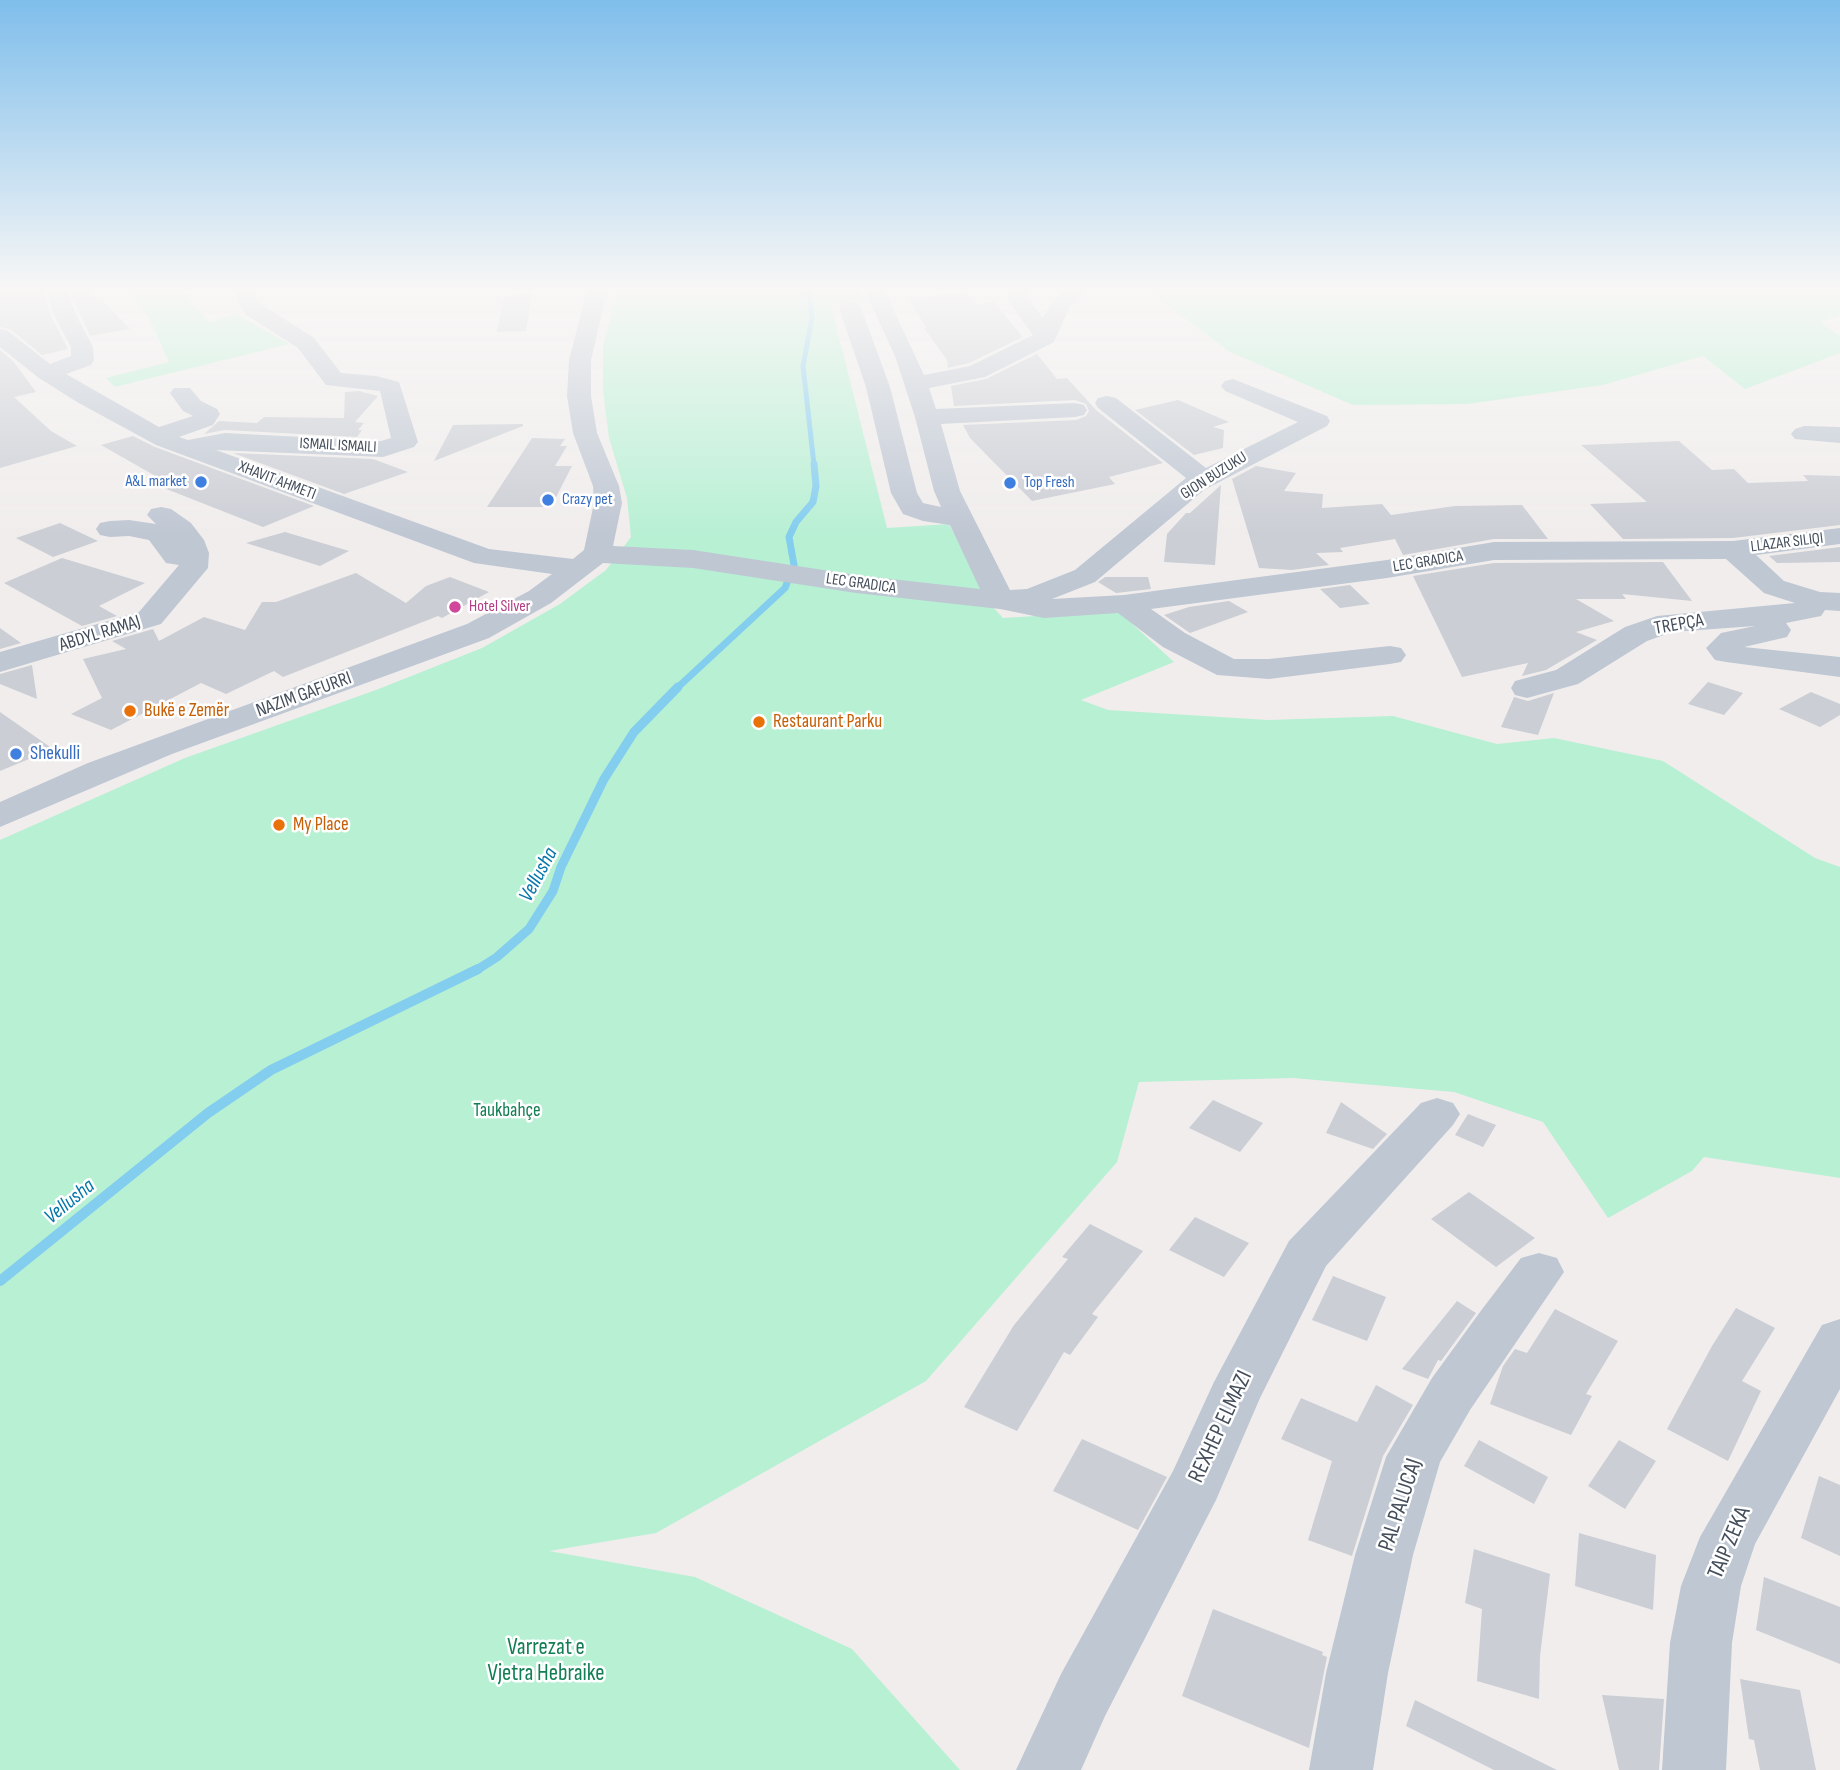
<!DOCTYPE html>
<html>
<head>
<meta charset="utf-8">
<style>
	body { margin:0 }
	canvas { display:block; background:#f0edec }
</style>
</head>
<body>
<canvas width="1840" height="1770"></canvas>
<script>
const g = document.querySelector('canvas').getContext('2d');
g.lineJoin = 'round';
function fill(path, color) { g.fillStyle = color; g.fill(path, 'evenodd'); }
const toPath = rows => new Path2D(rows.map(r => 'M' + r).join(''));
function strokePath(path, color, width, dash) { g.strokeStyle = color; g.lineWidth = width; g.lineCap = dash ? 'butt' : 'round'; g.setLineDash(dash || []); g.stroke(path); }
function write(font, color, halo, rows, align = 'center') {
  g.font = font + ' "Sofia Sans Condensed",sans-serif'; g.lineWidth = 5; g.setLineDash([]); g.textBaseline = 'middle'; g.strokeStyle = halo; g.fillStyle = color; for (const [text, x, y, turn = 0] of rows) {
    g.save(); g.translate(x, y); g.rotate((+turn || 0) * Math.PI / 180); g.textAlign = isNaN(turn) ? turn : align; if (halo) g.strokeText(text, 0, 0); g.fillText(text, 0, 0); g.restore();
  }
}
const green = toPath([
	[122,287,180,287,209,322,236,314,289,344,115,387,106,378,169,362,147,314],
	[618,287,859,287,868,303,831,305,887,528,949,524,989,603,1003,618,1118,611,1174,662,1081,700,1108,710,1268,720,1393,716,1497,744,1554,738,1663,761,1815,858,1840,867,1840,1178,1704,1157,1692,1171,1608,1218,1543,1122,1454,1092,1293,1078,1139,1082,1117,1162,926,1381,656,1533,549,1551,695,1577,852,1649,960,1770,0,1770,0,840,185,758,376,690,482,648,560,604,606,570,631,537,627,498,609,438,603,390,603,346],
	[1149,287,1840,287,1840,316,1820,322,1840,336,1840,353,1745,389,1703,356,1603,385,1467,404,1353,405,1230,352,1149,291]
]);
const streamFar3 = toPath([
	[808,287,812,318,803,366,814,465]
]);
const streamFar2 = toPath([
	[676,689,785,588,794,565,789,537,796,522,813,502,816,486,814,464]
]);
const streamFar1 = toPath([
	[475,971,497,957,529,929,553,891,561,867,604,779,634,732,678,687]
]);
const stream = toPath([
	[0,1281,208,1113,271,1070,478,969]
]);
const building = toPath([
	[23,287,49,287,45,293,50,314,68,349,42,355,10,329,0,327,0,290],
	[66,287,90,287,89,296,103,301,130,329,90,336,70,291],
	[967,292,976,304,994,302,1023,337,969,363,948,368,947,360,924,328,927,328,908,299],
	[532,294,526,331,497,332,504,296],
	[0,350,13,361,36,392,14,397,51,431,77,446,0,468],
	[1037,354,1057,379,1067,378,1096,410,1163,463,1109,477,1115,484,1032,501,970,438,963,425,1076,420,1086,416,1089,411,1086,404,1075,400,954,406,951,386,986,379],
	[359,391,378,396,355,422,364,423,358,430,362,430,357,437,225,430,204,434,219,421,257,423,264,417,344,418,345,392],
	[1178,400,1229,422,1213,427,1224,430,1223,448,1194,455,1135,410],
	[523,424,523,426,434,461,453,425],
	[133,436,155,447,314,506,263,527,156,485,166,482,101,445],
	[532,438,565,439,560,446,567,446,555,466,572,466,551,507,487,507],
	[1679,441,1712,470,1734,469,1748,483,1808,481,1803,475,1840,476,1840,525,1733,538,1623,539,1590,504,1647,502,1581,445],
	[233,453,373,459,408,472,344,494],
	[1256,466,1296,473,1284,491,1323,494,1322,508,1382,504,1391,515,1455,506,1522,505,1548,539,1494,539,1403,555,1395,539,1340,548,1343,552,1316,553,1329,565,1292,570,1259,568,1232,479],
	[1221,485,1215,565,1164,562,1167,534,1186,513,1190,513],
	[60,523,98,541,53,557,16,538],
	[285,532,349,551,320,566,246,543],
	[1840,547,1840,562,1777,563,1769,556],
	[62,558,145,583,99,606,117,616,82,626,4,583],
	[1663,562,1692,601,1622,594,1626,599,1576,599,1614,621,1576,632,1597,640,1546,670,1522,676,1528,663,1462,677,1413,576,1494,563],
	[356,573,406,603,426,586,450,577,489,592,442,618,438,616,283,677,274,671,226,694,201,683,111,730,71,714,102,698,83,659,126,649,112,641,153,629,159,641,204,617,245,630,262,602,276,602],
	[1105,577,1148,577,1151,589,1116,593,1098,582],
	[1350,585,1370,604,1340,608,1320,589],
	[1229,601,1248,612,1190,633,1164,615,1189,607],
	[0,628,21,643,0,649],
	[32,665,37,699,0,684,0,674],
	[1708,682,1743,693,1724,715,1688,704],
	[1811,692,1840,704,1840,715,1820,727,1779,709],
	[1554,693,1538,735,1501,727,1514,697,1528,701],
	[0,712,53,749,0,771],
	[1213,1100,1263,1123,1240,1152,1189,1128],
	[1341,1102,1387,1134,1373,1149,1326,1133],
	[1468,1114,1496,1125,1483,1147,1455,1135],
	[1469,1192,1535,1238,1496,1267,1431,1219],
	[1195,1217,1249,1243,1224,1277,1169,1250],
	[1090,1224,1143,1251,1092,1314,1098,1317,1070,1355,1064,1352,1017,1431,964,1407,1014,1325,1068,1259,1062,1257],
	[1333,1276,1386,1297,1367,1341,1312,1320],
	[1457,1301,1476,1313,1441,1361,1438,1360,1428,1379,1402,1369],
	[1736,1308,1775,1328,1742,1381,1761,1391,1728,1461,1667,1429,1712,1346],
	[1555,1309,1618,1341,1586,1394,1592,1396,1571,1435,1490,1404,1503,1366,1515,1349,1527,1353],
	[1376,1385,1413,1405,1383,1456,1352,1556,1308,1540,1332,1461,1281,1439,1301,1398,1357,1422],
	[1082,1439,1167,1477,1138,1530,1053,1491],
	[1479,1440,1548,1477,1534,1504,1464,1466],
	[1619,1440,1656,1461,1625,1509,1588,1486],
	[1819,1476,1840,1485,1840,1556,1801,1538],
	[1579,1533,1656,1555,1653,1610,1575,1586],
	[1474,1549,1550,1574,1540,1656,1539,1699,1477,1681,1482,1609,1465,1603],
	[1764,1577,1840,1607,1840,1664,1756,1630],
	[1213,1609,1323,1652,1322,1655,1327,1657,1309,1748,1182,1696],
	[1740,1679,1800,1690,1816,1770,1760,1770,1754,1740,1749,1739],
	[1602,1695,1664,1699,1659,1770,1619,1770],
	[1415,1700,1488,1736,1557,1770,1494,1770,1406,1726]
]);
const minor = toPath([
	[235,287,255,287,256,299,261,304,314,338,341,373,376,376,399,382,418,442,414,447,383,457,216,450,489,549,573,559,584,550,594,503,593,486,573,433,567,396,569,360,588,287,608,287,591,360,591,396,597,433,619,486,622,503,613,546,693,550,856,575,980,589,950,525,923,521,903,514,891,493,866,387,839,308,842,303,850,302,858,303,861,308,890,387,917,493,923,503,941,507,934,491,915,417,895,356,863,287,883,287,924,375,970,366,1033,335,1007,299,1010,287,1030,287,1028,299,1043,318,1052,302,1067,287,1088,287,1069,308,1054,342,985,377,929,388,936,409,1075,403,1084,405,1087,410,1084,415,1075,417,941,424,960,491,1010,590,1027,589,1075,570,1186,478,1098,408,1095,403,1098,398,1107,396,1116,398,1206,468,1298,422,1225,391,1221,386,1225,381,1233,379,1327,416,1330,421,1327,426,1204,490,1095,582,1052,599,1124,595,1387,560,1494,542,1733,541,1840,528,1840,544,1756,555,1784,581,1820,592,1840,593,1840,611,1825,610,1821,616,1786,623,1791,630,1787,637,1744,647,1840,657,1840,677,1726,662,1715,660,1706,648,1721,633,1755,626,1672,632,1647,641,1578,684,1527,698,1515,695,1511,688,1515,681,1556,670,1625,627,1657,616,1795,603,1764,593,1726,559,1494,560,1387,578,1151,609,1185,633,1234,659,1269,659,1390,646,1401,648,1406,655,1401,662,1390,664,1269,679,1217,675,1163,647,1118,613,1044,618,1000,609,856,593,693,568,603,563,551,603,489,638,172,754,0,827,0,802,88,763,467,624,529,591,552,574,474,563,156,445,77,402,39,378,0,347,0,329,8,331,50,364,71,356,71,347,53,313,48,292,51,288,62,287,68,292,75,313,93,347,94,360,91,365,66,374,159,427,193,416,183,411,170,393,174,388,190,388,201,401,217,409,220,414,213,425,179,437,188,440,225,433,381,441,391,438,380,391,326,385,298,348,245,314,236,299,235,287],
	[1804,426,1840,427,1840,443,1795,439,1791,434,1795,429,1804,426],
	[161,507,171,509,191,523,204,540,209,553,208,568,161,624,0,672,0,652,139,612,179,565,166,563,149,540,129,536,110,537,100,535,96,529,100,523,110,521,129,520,156,524,147,515,151,509,161,507],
	[1437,1098,1453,1103,1460,1114,1453,1125,1326,1266,1260,1398,1216,1500,1105,1716,1081,1770,1016,1770,1061,1674,1173,1471,1214,1382,1289,1241,1421,1103,1437,1098],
	[1539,1253,1557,1258,1564,1272,1470,1410,1440,1462,1413,1555,1388,1673,1373,1770,1309,1770,1326,1673,1355,1555,1386,1457,1432,1378,1480,1312,1521,1258,1539,1253],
	[1840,1319,1840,1389,1755,1544,1741,1586,1732,1643,1726,1770,1662,1770,1670,1643,1681,1586,1700,1537,1822,1325,1840,1319]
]);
const markers = [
	[201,482,7,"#3f7fe0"],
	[1010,483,7,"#3f7fe0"],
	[548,500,7,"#3f7fe0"],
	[455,607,7,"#d1479c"],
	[130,711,7,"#e8710a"],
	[759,722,7,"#e8710a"],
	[16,754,7,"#3f7fe0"],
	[279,825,7,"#e8710a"]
];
const farStreetnames = [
	["ISMAIL ISMAILI",338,446,3],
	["GJON BUZUKU",1214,476,-32],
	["XHAVIT AHMETI",277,481,21],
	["LLAZAR SILIQI",1787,543,-7],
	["LEC GRADICA",1428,562,-9],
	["LEC GRADICA",861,584,8]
];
const farShopnames = [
	["A&L market",187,482,"right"],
	["Top Fresh",1024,483],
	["Crazy pet",562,500]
];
const farHotelnames = [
	["Hotel Silver",469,607]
];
const streetNames = [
	["TREPÇA",1679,625,-10],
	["ABDYL RAMAJ",100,634,-17],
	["NAZIM GAFURRI",304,695,-20]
];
const foodNames = [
	["Bukë e Zemër",144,711],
	["Restaurant Parku",773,722],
	["My Place",293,825]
];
const shopNames = [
	["Shekulli",30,754]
];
const parkNames = [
	["Taukbahçe",507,1111]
];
const waterNames = [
	["Vellusha",539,875,-62],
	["Vellusha",70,1202,-39]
];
const nearStreetnames = [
	["REXHEP ELMAZI",1221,1427,-65],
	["PAL PALUCAJ",1401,1505,-72],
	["TAIP ZEKA",1730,1543,-67]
];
const nearParknames = [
	["Varrezat e",546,1648],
	["Vjetra Hebraike",546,1674]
];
fill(green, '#b8f0d4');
strokePath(streamFar3, '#83cdef', 5);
strokePath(streamFar2, '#83cdef', 7);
strokePath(streamFar1, '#83cdef', 9);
strokePath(stream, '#83cdef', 10);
fill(building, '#cbced5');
fill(minor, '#bfc7d3');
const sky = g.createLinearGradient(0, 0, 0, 535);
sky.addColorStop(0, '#7fbeeb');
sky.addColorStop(0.54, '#f8f7f6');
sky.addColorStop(1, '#f8f7f600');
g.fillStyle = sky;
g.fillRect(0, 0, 1840, 535);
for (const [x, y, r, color] of markers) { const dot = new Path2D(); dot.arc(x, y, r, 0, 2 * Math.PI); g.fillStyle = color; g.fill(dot); strokePath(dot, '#fff', 2.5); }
write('16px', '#444e5b', '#fff', farStreetnames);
write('16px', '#366cbe', '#fff', farShopnames, 'left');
write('16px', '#b23c85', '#fff', farHotelnames, 'left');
write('19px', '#444e5b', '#fff', streetNames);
write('19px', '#c56008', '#fff', foodNames, 'left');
write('19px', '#366cbe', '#fff', shopNames, 'left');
write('19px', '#137e54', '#fff', parkNames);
write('italic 21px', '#0677ac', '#fff', waterNames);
write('23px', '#444e5b', '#fff', nearStreetnames);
write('23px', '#137e54', '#fff', nearParknames);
</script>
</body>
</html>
